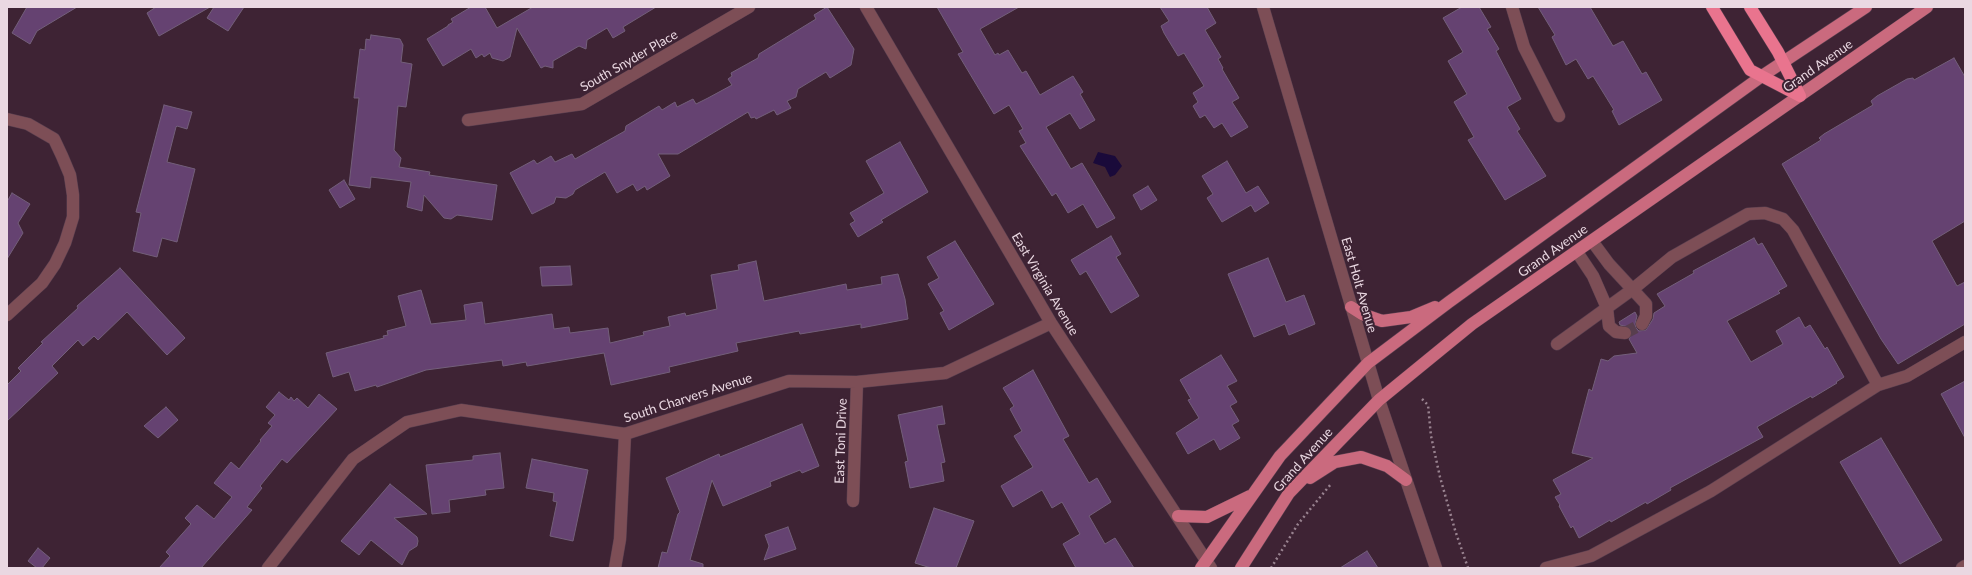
<!DOCTYPE html>
<html>
<head>
<meta charset="utf-8">
<style>
	body { margin:0 }
	#map { position:relative; width:1972px; height:575px; overflow:hidden; background:#3e2334; font-family:Lato,sans-serif }
	canvas { display:block }
	.frame { position:absolute; inset:0; border:8px solid #ead8e2; pointer-events:none }
</style>
</head>
<body>
<div id="map">
<canvas width="1972" height="575"></canvas>
<div class="frame"></div>
</div>
<script>
const g = document.querySelector('canvas').getContext('2d');
g.lineJoin = 'round';
function fill(path, color) { g.fillStyle = color; g.fill(path, 'evenodd'); }
const toPath = rows => new Path2D(rows.map(r => 'M' + r).join(''));
function strokePath(path, color, width, dash) { g.strokeStyle = color; g.lineWidth = width; g.lineCap = dash ? 'butt' : 'round'; g.setLineDash(dash || []); g.stroke(path); }
function write(font, color, halo, rows, align = 'center') {
  g.font = font + ' Lato,sans-serif'; g.lineWidth = 4; g.setLineDash([]); g.textBaseline = 'middle'; g.strokeStyle = halo; g.fillStyle = color; for (const [text, x, y, turn = 0] of rows) {
    g.save(); g.translate(x, y); g.rotate((+turn || 0) * Math.PI / 180); g.textAlign = isNaN(turn) ? turn : align; if (halo) g.strokeText(text, 0, 0); g.fillText(text, 0, 0); g.restore();
  }
}
const water = toPath([
	[1098,152,1115,156,1122,166,1115,175,1110,177,1105,167,1093,163]
]);
const building = toPath([
	[27,7,77,7,37,31,30,44,12,33,27,7],
	[156,7,210,7,159,36,147,13,156,7],
	[214,7,244,7,228,31,207,18,214,7],
	[471,7,485,7,497,28,533,7,656,7,623,27,625,31,613,38,607,28,587,40,586,49,579,46,553,61,553,68,545,66,541,68,517,28,510,57,503,61,492,58,490,53,484,57,482,54,476,58,471,49,443,66,427,39,448,26,448,25,453,22,451,19,471,7],
	[827,7,854,49,851,65,830,78,826,72,798,89,796,97,787,101,791,108,777,115,774,110,756,119,755,117,751,118,748,112,678,154,658,154,670,176,647,190,645,186,637,191,633,184,617,193,605,172,575,190,573,194,566,198,556,197,554,203,532,214,510,173,534,160,537,164,551,156,555,162,572,154,575,159,625,131,626,126,659,106,662,110,675,102,677,107,693,99,696,104,708,98,732,85,728,79,732,76,731,73,758,58,759,54,816,19,814,15,827,7],
	[937,7,1019,7,980,29,995,55,998,53,999,55,1008,50,1022,73,1026,71,1040,95,1073,76,1083,92,1080,94,1095,120,1080,129,1070,113,1046,127,1071,169,1082,163,1115,218,1097,228,1083,204,1068,213,1056,193,1052,196,1020,146,1026,143,1019,131,1023,129,1009,105,994,114,958,54,963,52,937,7],
	[1160,7,1207,7,1216,23,1205,30,1221,57,1218,59,1223,68,1222,69,1239,98,1232,102,1248,127,1231,137,1222,123,1214,128,1205,115,1200,118,1193,106,1198,102,1193,93,1204,86,1184,53,1178,56,1164,33,1161,26,1169,21,1160,7],
	[1462,7,1479,7,1491,27,1487,29,1499,49,1496,51,1521,99,1507,107,1520,129,1517,131,1546,176,1505,200,1468,140,1474,137,1454,102,1467,94,1448,61,1463,52,1443,18,1462,7],
	[1538,7,1590,7,1613,46,1623,41,1642,74,1646,72,1662,100,1619,125,1612,111,1614,110,1593,76,1588,79,1576,59,1566,65,1552,37,1555,35,1538,7],
	[371,35,400,39,403,45,401,62,412,64,406,107,398,106,394,150,401,158,399,167,430,172,429,175,497,185,492,220,457,215,451,219,444,218,424,195,422,211,407,207,411,182,371,177,370,188,349,185,359,98,354,98,360,49,365,50,366,39,370,40,371,35],
	[1954,58,1965,77,1965,221,1932,241,1957,286,1965,282,1965,324,1898,364,1881,339,1782,164,1821,140,1819,138,1824,134,1873,105,1871,101,1877,96,1907,79,1913,78,1914,80,1954,58],
	[164,105,192,112,187,129,177,126,176,127,167,162,195,169,177,242,162,238,157,257,133,251,141,213,136,212,164,105],
	[900,142,928,192,881,220,883,222,858,237,850,224,855,221,850,213,884,193,866,161,900,142],
	[1227,161,1246,193,1258,186,1269,203,1255,212,1251,205,1222,222,1207,198,1213,194,1202,176,1227,161],
	[344,180,355,199,340,208,329,190,344,180],
	[1148,186,1157,200,1141,210,1133,195,1148,186],
	[12,193,30,204,18,223,23,233,7,259,7,198,8,200,12,193],
	[1111,236,1121,254,1116,257,1139,296,1111,313,1086,271,1080,275,1071,260,1111,236],
	[1754,238,1758,245,1762,243,1787,286,1778,291,1780,293,1727,321,1751,362,1783,344,1776,331,1799,317,1805,328,1810,325,1825,349,1827,347,1844,377,1836,382,1837,383,1812,398,1811,396,1757,427,1763,437,1670,488,1671,490,1647,504,1646,502,1611,522,1610,520,1579,538,1573,526,1571,528,1559,506,1560,505,1555,497,1561,494,1553,480,1593,458,1572,453,1589,389,1592,391,1601,359,1608,361,1614,356,1637,353,1629,339,1632,334,1632,330,1629,327,1620,325,1619,322,1635,312,1637,316,1635,324,1636,328,1639,331,1646,330,1653,319,1654,313,1665,306,1657,294,1694,273,1693,271,1754,238],
	[955,241,994,304,949,330,940,313,944,311,928,284,939,278,927,257,955,241],
	[1268,258,1286,302,1304,295,1315,324,1289,335,1285,324,1254,337,1228,274,1268,258],
	[756,261,764,301,846,284,847,290,882,284,881,277,898,274,905,299,908,319,861,328,861,324,800,334,799,331,736,343,738,351,669,367,670,372,611,385,604,353,527,366,526,362,503,366,502,360,426,370,377,387,376,385,355,391,349,372,333,377,326,353,384,338,383,336,388,335,387,331,406,326,398,296,421,290,431,324,466,320,464,305,482,302,485,324,552,314,554,329,569,327,570,333,608,328,610,343,644,335,643,332,670,326,668,317,685,313,686,316,717,309,711,275,739,270,738,265,756,261],
	[570,266,572,285,542,286,540,267,570,266],
	[120,268,185,338,167,355,127,312,98,340,94,336,83,346,78,340,52,366,58,373,7,421,7,385,21,371,18,368,43,343,41,342,78,308,77,306,120,268],
	[1221,355,1237,381,1227,386,1237,402,1230,406,1239,421,1232,425,1240,438,1220,450,1214,439,1188,454,1176,433,1199,418,1188,400,1191,399,1180,380,1221,355],
	[1033,370,1069,436,1063,439,1089,483,1097,478,1111,502,1089,516,1105,544,1115,538,1134,568,1076,568,1063,544,1080,534,1062,502,1052,508,1042,490,1013,507,1001,486,1033,467,1014,436,1022,431,1010,409,1014,406,1003,388,1033,370],
	[1965,381,1965,438,1941,394,1965,381],
	[279,392,289,400,291,397,294,401,297,398,308,408,319,394,337,409,287,463,282,459,260,486,262,488,247,507,252,510,201,568,159,568,170,556,166,552,191,524,185,518,197,505,214,519,232,497,214,483,231,462,239,469,261,441,260,440,272,426,268,423,275,415,266,407,279,392],
	[942,406,945,424,937,425,945,462,941,463,944,481,910,488,905,462,908,461,898,415,942,406],
	[166,407,178,420,158,438,144,426,166,407],
	[802,424,819,466,802,473,800,470,770,482,771,486,723,506,712,480,690,560,703,564,703,568,658,568,662,552,667,553,678,514,680,512,666,478,719,454,720,457,802,424],
	[1881,438,1942,540,1900,564,1840,462,1881,438],
	[500,453,504,488,485,490,486,495,449,500,450,512,432,514,426,465,473,460,473,456,500,453],
	[532,459,588,470,573,541,550,536,557,502,553,501,554,493,526,488,532,459],
	[390,484,427,514,394,518,417,537,418,541,417,546,409,551,402,565,371,540,359,555,341,541,390,484],
	[934,508,974,521,956,568,931,568,915,563,934,508],
	[788,527,796,549,764,560,769,546,765,535,788,527],
	[38,548,50,558,42,568,37,568,28,561,38,548],
	[1367,551,1378,568,1340,568,1367,551]
]);
const minorTunnel = toPath([
	[1625,333,1642,324]
]);
const path = toPath([
	[1422,399,1428,405,1431,436,1440,477,1455,530,1468,568],
	[1271,568,1298,524,1331,484]
]);
const minor = toPath([
	[866,7,1051,323,1211,568],
	[1263,7,1379,400,1436,568],
	[1512,7,1524,47,1559,116],
	[7,119,28,124,54,139,62,156,70,175,73,195,73,217,65,243,55,264,42,283,7,315],
	[468,120,582,104,749,7],
	[1592,241,1609,264,1646,304,1646,316,1642,324],
	[1577,252,1593,276,1607,308,1609,326,1616,332,1625,333],
	[1557,344,1633,289,1672,257,1748,214,1765,213,1783,219,1793,230,1878,385],
	[853,501,857,382],
	[268,568,353,459,407,422,461,410,625,434,789,381,857,382,945,373,1051,323],
	[615,568,620,539,625,434],
	[1546,568,1591,556,1711,491,1878,385,1907,376,1965,342],
	[1962,568,1965,566]
]);
const major = toPath([
	[1351,307,1362,314,1382,321,1411,317,1435,307],
	[1310,478,1335,462,1361,457,1387,466,1406,480],
	[1178,516,1207,517,1250,496],
	[1201,568,1280,456,1368,363,1449,302,1762,76,1866,7],
	[1241,568,1289,493,1379,400,1472,324,1927,7]
]);
const highway = toPath([
	[1712,7,1750,70,1800,96],
	[1750,7,1778,52,1800,96]
]);
const streetNames = [
	["South Snyder Place",629,61,-30],
	["Grand Avenue",1818,66,-35],
	["Grand Avenue",1553,251,-35],
	["East Virginia Avenue",1045,284,59],
	["East Holt Avenue",1359,285,74],
	["South Charvers Avenue",688,398,-18],
	["East Toni Drive",841,441,-88],
	["Grand Avenue",1303,460,-48]
];
fill(water, '#1a0a3a');
fill(building, '#654271');
strokePath(building, '#735f7a', 1);
strokePath(minorTunnel, '#583e4e', 12, [12, 6]);
strokePath(minor, '#5a4050', 13);
strokePath(major, '#5a4050', 13);
strokePath(highway, '#5a4050', 13);
strokePath(path, '#998390', 2.5, [2, 3]);
strokePath(minor, '#7d4e56', 12);
strokePath(major, '#ca6a7e', 12);
strokePath(highway, '#e9748e', 12);
write('13px', '#ead8e2', '#3e2334', streetNames);
</script>
</body>
</html>
